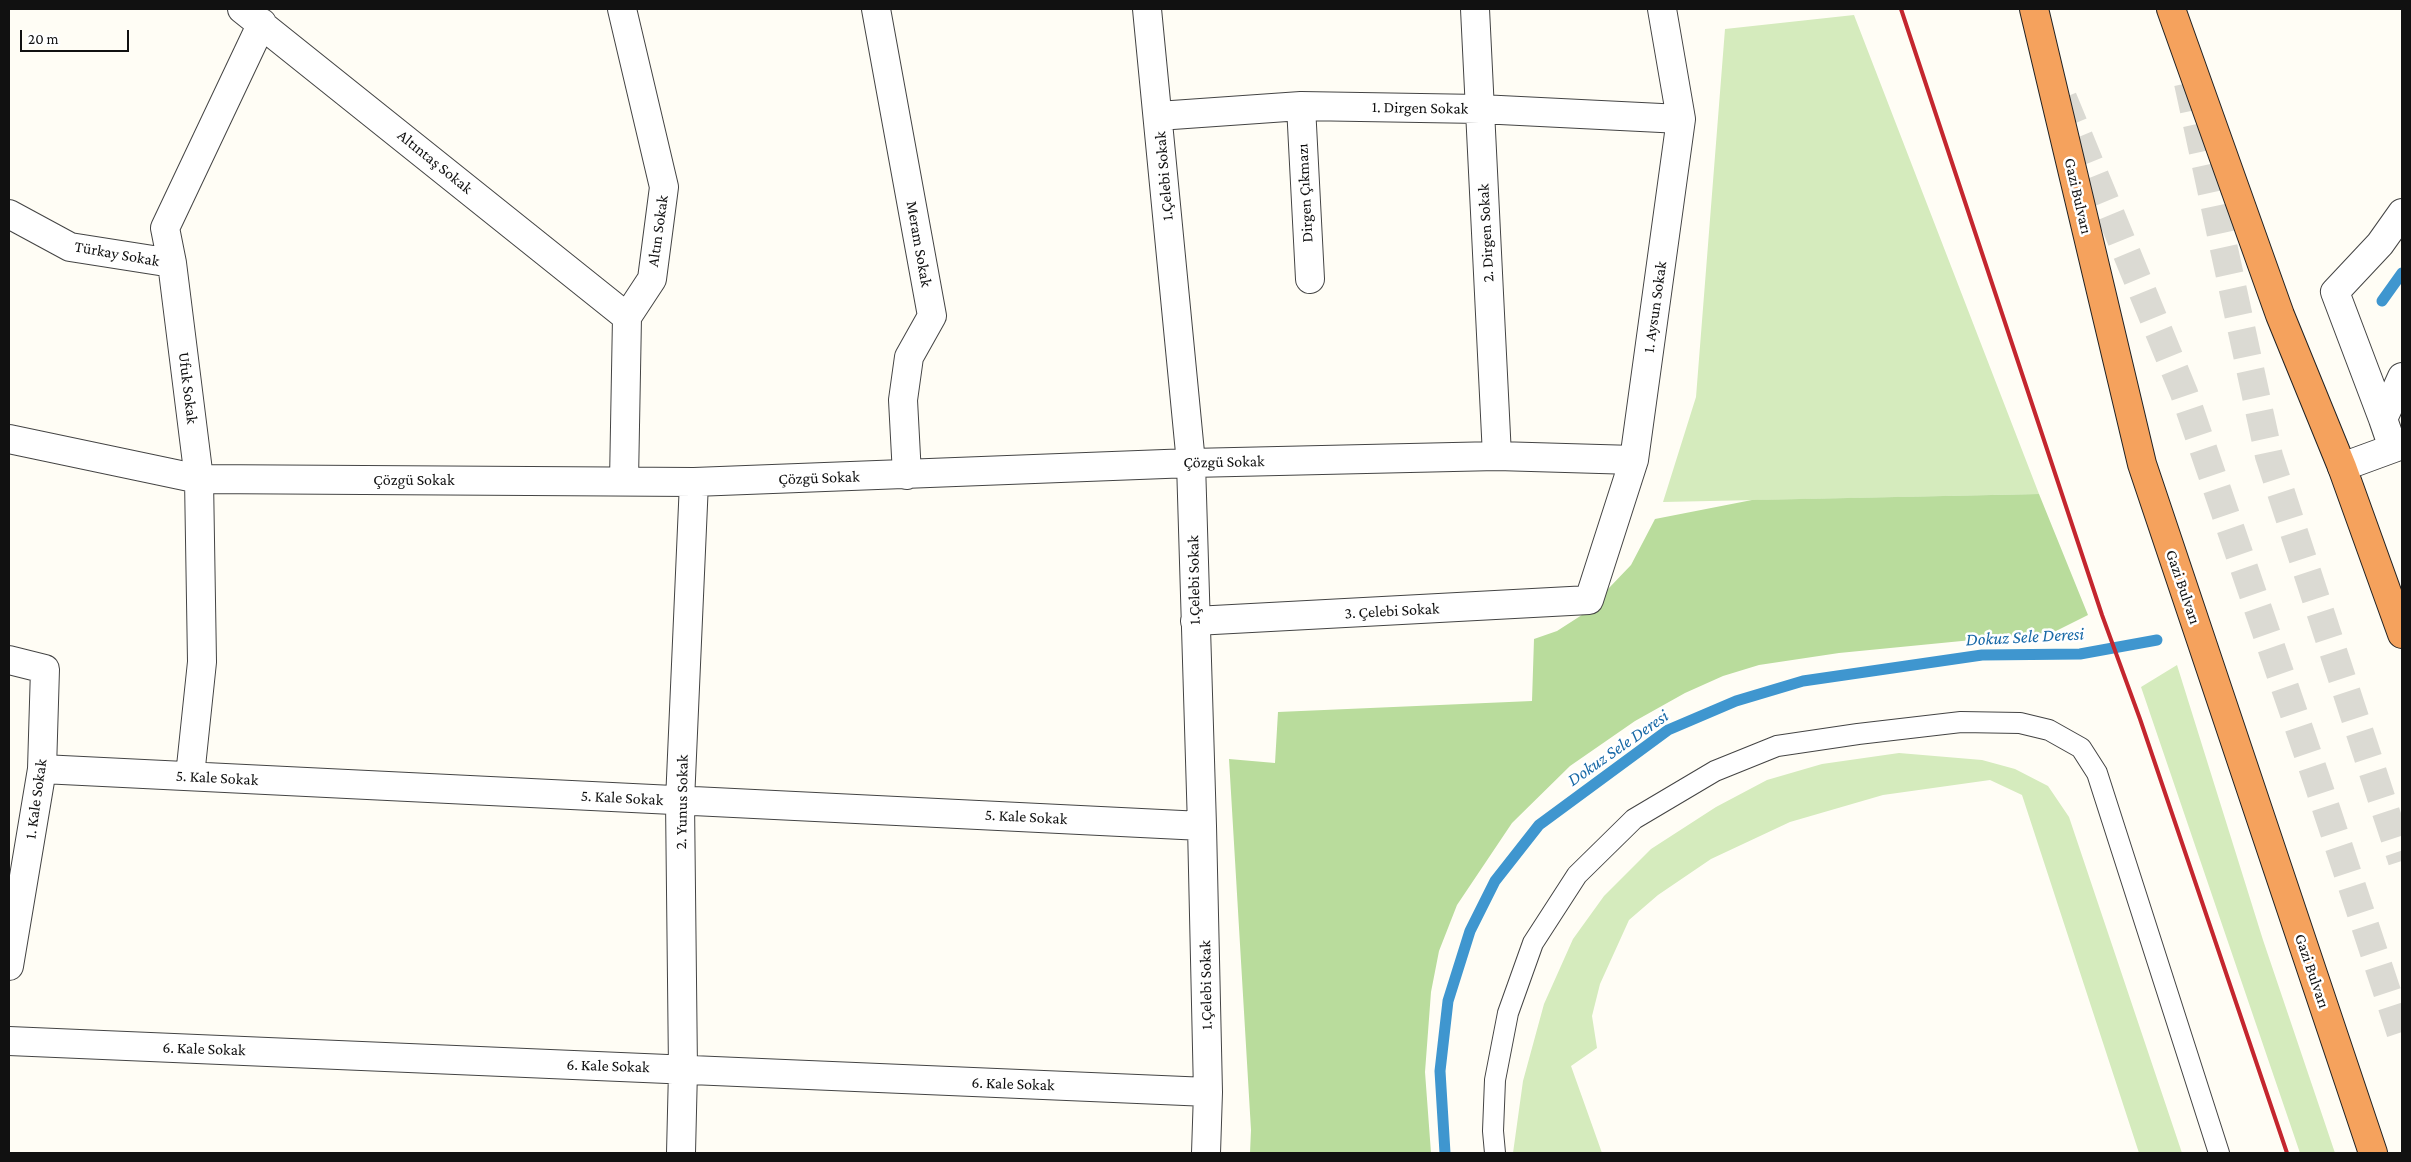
<!DOCTYPE html>
<html>
<head>
<meta charset="utf-8">
<style>
	body { margin:0 }
	#map { position:relative; width:2411px; height:1162px; overflow:hidden; background:#fffdf5; font-family:"Crimson Pro",serif }
	canvas { display:block }
	.frame { position:absolute; inset:0; border:10px solid #111; pointer-events:none }
	.scale { position:absolute; left:20px; top:30px; width:109px; height:22px; box-sizing:border-box; border:2px solid #111; border-top:0; padding-left:6px; font-size:15px; line-height:18px; white-space:nowrap; color:#111; -webkit-text-stroke:4px #fff; paint-order:stroke }
</style>
</head>
<body>
<div id="map">
<canvas width="2411" height="1162"></canvas>
<div class="frame"></div>
<div class="scale">20 m</div>
</div>
<script>
const g = document.querySelector('canvas').getContext('2d');
g.lineJoin = 'round';
function fill(path, color) { g.fillStyle = color; g.fill(path, 'evenodd'); }
const toPath = rows => new Path2D(rows.map(r => 'M' + r).join(''));
function strokePath(path, color, width, dash) { g.strokeStyle = color; g.lineWidth = width; g.lineCap = dash ? 'butt' : 'round'; g.setLineDash(dash || []); g.stroke(path); }
function write(font, color, halo, rows, align = 'center') {
  g.font = font + ' "Crimson Pro",serif'; g.lineWidth = 5; g.setLineDash([]); g.textBaseline = 'middle'; g.strokeStyle = halo; g.fillStyle = color; for (const [text, x, y, turn = 0] of rows) {
    g.save(); g.translate(x, y); g.rotate((+turn || 0) * Math.PI / 180); g.textAlign = isNaN(turn) ? turn : align; if (halo) g.strokeText(text, 0, 0); g.fillText(text, 0, 0); g.restore();
  }
}
const green = toPath([
	[1854,15,2039,494,1663,502,1696,397,1725,29],
	[2177,665,2263,940,2335,1153,2300,1153,2141,687],
	[1899,753,1982,760,2015,769,2048,786,2069,817,2182,1153,2139,1153,2022,795,1990,780,1883,795,1790,822,1711,859,1658,895,1629,920,1600,984,1592,1016,1597,1048,1571,1066,1602,1153,1513,1153,1523,1081,1544,1004,1573,939,1604,896,1651,849,1716,807,1767,780,1822,764]
]);
const forest = toPath([
	[2039,494,2088,615,2054,632,1839,653,1759,665,1723,676,1685,693,1635,721,1570,766,1512,823,1457,905,1439,951,1431,992,1425,1072,1431,1153,1250,1153,1251,1130,1229,759,1275,763,1278,712,1532,701,1534,639,1557,631,1585,613,1631,565,1655,519,1752,500]
]);
const stream = toPath([
	[2382,301,2402,273],
	[1445,1153,1440,1071,1448,1001,1470,931,1495,881,1539,825,1668,730,1736,701,1803,681,1982,655,2080,654,2157,640]
]);
const highwayTunnel = toPath([
	[2188,83,2269,456,2402,861],
	[2063,98,2184,393,2317,781,2402,1037]
]);
const lane = toPath([
	[1495,1153,1493,1131,1495,1080,1508,1013,1533,943,1577,875,1634,819,1715,771,1777,746,1858,734,1961,722,2020,723,2049,730,2081,748,2097,773,2219,1153]
]);
const street = toPath([
	[242,9,627,317],
	[622,9,664,187,652,279,627,317,624,481],
	[876,9,932,316,909,357,903,400,907,475],
	[1147,9,1191,463,1202,826,1208,1092,1206,1153],
	[1475,9,1497,456],
	[1301,106,1310,279],
	[1158,116,1301,106,1480,109,1681,119],
	[9,214,70,247,172,263],
	[2383,419,2335,292,2380,244,2402,213],
	[9,439,199,479,694,482,1191,463,1497,456,1634,460],
	[2393,448,2383,419,2402,377],
	[2342,467,2402,445],
	[1195,621,1589,600,1634,460,1681,119,1662,9],
	[9,660,45,669,42,769,9,966],
	[42,769,1202,826],
	[190,776,202,662,199,479,172,263,165,228,262,23],
	[9,1041,1208,1092],
	[681,1153,683,1070,680,801,694,482]
]);
const highway = toPath([
	[2034,9,2142,464,2373,1153],
	[2171,9,2280,315,2342,467,2402,634]
]);
const rail = toPath([
	[1901,9,2102,615,2140,719,2287,1153]
]);
const streetNames = [
	["1. Dirgen Sokak",1420,108,1],
	["Altıntaş Sokak",435,162,39],
	["1.Çelebi Sokak",1164,176,-95],
	["Dirgen Çıkmazı",1305,193,-93],
	["Gazi Bulvarı",2078,196,77],
	["Altın Sokak",658,231,-82],
	["2. Dirgen Sokak",1486,233,-93],
	["Meram Sokak",919,244,80],
	["Türkay Sokak",117,254,10],
	["1. Aysun Sokak",1655,307,-82],
	["Ufuk Sokak",188,388,83],
	["Çözgü Sokak",1224,462,-1],
	["Çözgü Sokak",819,478,-2],
	["Çözgü Sokak",414,480],
	["1.Çelebi Sokak",1194,580,-91],
	["Gazi Bulvarı",2183,587,71],
	["3. Çelebi Sokak",1392,611,-3],
	["5. Kale Sokak",217,778,3],
	["5. Kale Sokak",622,798,3],
	["1. Kale Sokak",36,799,-82],
	["2. Yunus Sokak",682,802,-89],
	["5. Kale Sokak",1026,817,3],
	["Gazi Bulvarı",2312,971,71],
	["1.Çelebi Sokak",1206,985,-91],
	["6. Kale Sokak",204,1049,2],
	["6. Kale Sokak",608,1066,2],
	["6. Kale Sokak",1013,1084,2]
];
const waterNames = [
	["Dokuz Sele Deresi",2025,637,-3],
	["Dokuz Sele Deresi",1618,748,-35]
];
fill(green, '#d5ebbd');
fill(forest, '#b9dc9c');
strokePath(stream, '#3f96cf', 11);
strokePath(highwayTunnel, '#dbdad3', 28, [28, 14]);
strokePath(lane, '#444', 22);
strokePath(street, '#444', 30);
strokePath(highway, '#222', 30);
strokePath(lane, '#fff', 20);
strokePath(street, '#fff', 28);
strokePath(highway, '#f5a25d', 28);
strokePath(rail, '#c4262e', 4);
write('16px', '#111', '#fff', streetNames);
write('italic 18px', '#1768a6', '#fff', waterNames);
</script>
</body>
</html>
